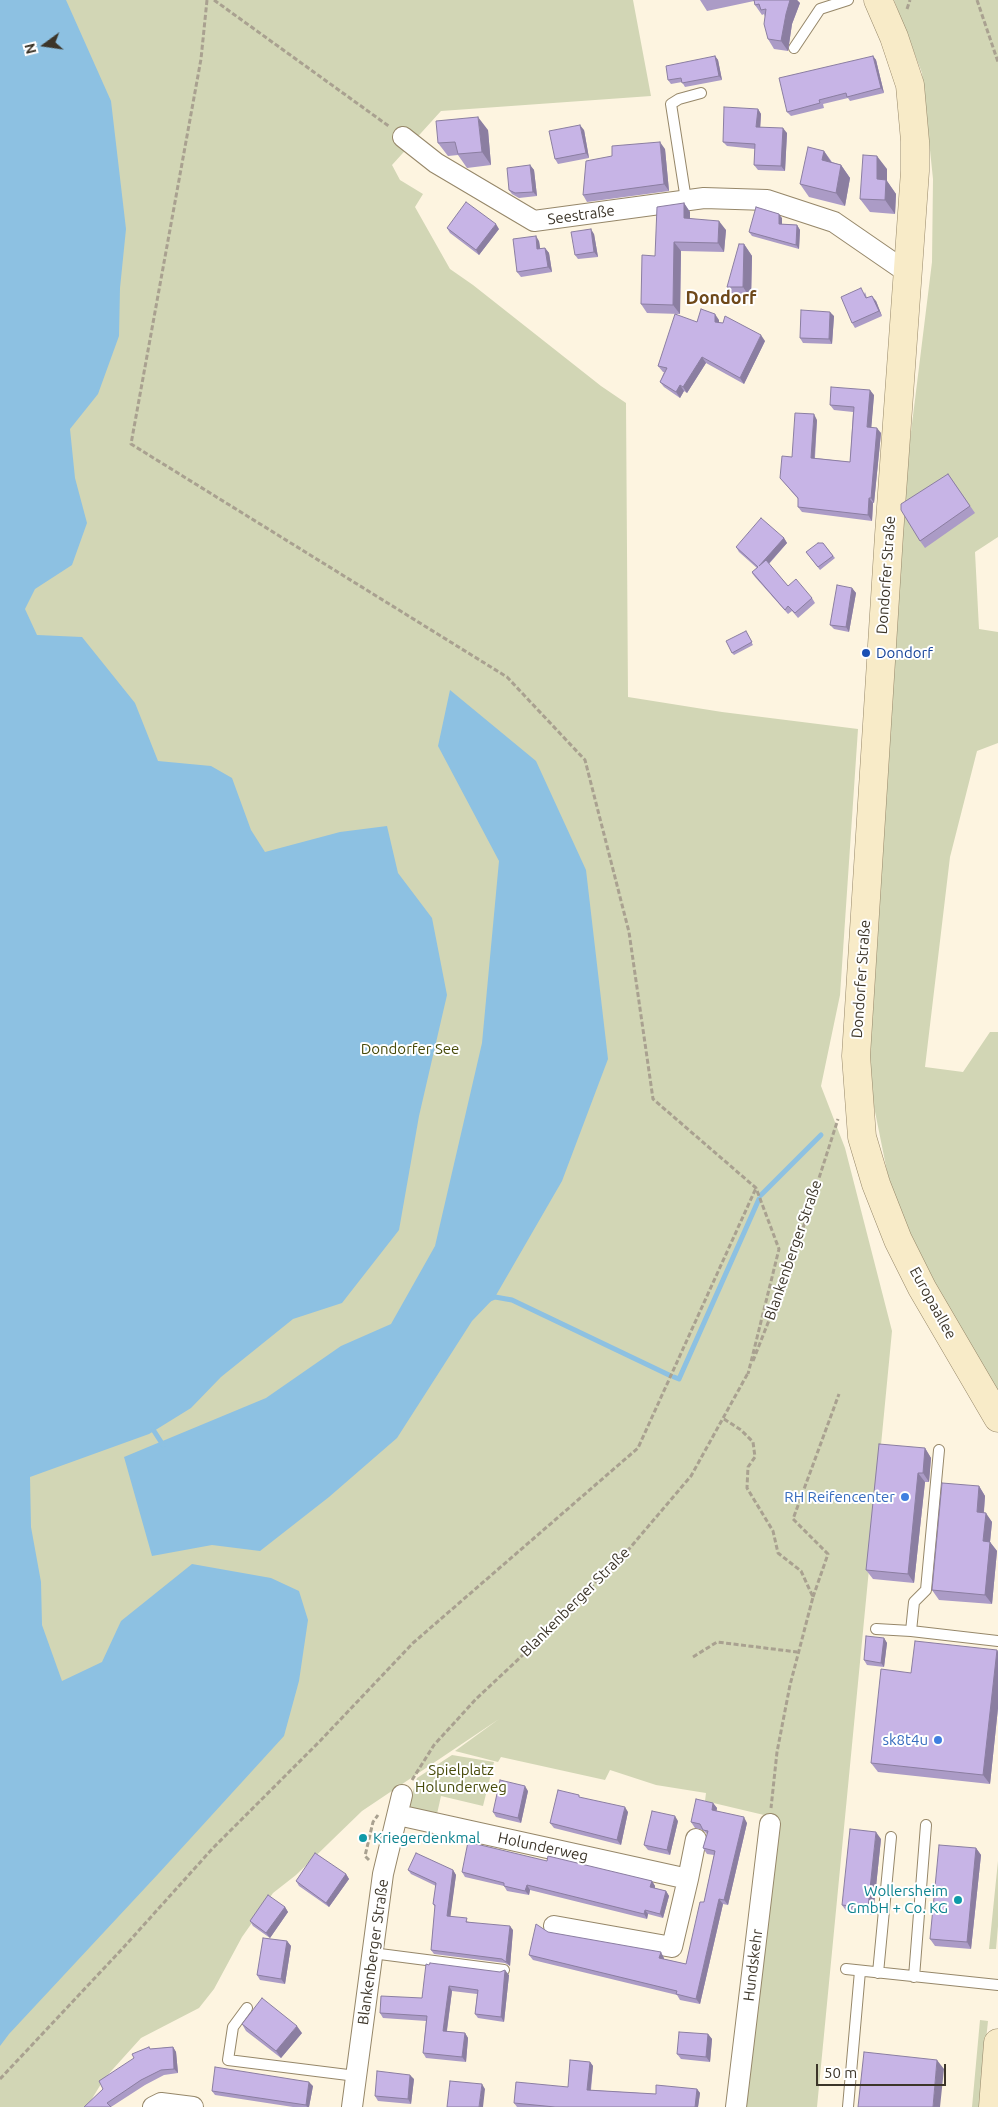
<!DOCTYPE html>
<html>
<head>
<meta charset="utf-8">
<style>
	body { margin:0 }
	#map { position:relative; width:998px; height:2107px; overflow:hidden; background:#fdf4e0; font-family:Ubuntu,sans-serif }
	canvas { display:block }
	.north { position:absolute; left:20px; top:20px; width:50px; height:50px; -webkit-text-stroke:4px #fff; paint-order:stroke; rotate:256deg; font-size:14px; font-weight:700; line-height:20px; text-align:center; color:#3c3529 }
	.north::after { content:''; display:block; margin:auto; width:18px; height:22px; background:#3c3529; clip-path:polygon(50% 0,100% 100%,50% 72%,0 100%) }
	.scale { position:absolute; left:816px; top:2064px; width:130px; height:22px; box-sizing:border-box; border:2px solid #3c3529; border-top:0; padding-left:6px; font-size:15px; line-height:18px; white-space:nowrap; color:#3c3529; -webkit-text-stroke:4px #fff; paint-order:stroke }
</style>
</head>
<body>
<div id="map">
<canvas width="998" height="2107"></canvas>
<div class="north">N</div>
<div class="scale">50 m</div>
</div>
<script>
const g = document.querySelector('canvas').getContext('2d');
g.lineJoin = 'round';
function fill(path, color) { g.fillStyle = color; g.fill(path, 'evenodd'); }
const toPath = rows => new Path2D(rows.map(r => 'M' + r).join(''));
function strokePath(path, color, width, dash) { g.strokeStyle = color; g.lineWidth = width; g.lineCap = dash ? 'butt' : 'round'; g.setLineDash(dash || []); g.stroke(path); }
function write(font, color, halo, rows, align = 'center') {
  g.font = font + ' Ubuntu,sans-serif'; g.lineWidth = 4; g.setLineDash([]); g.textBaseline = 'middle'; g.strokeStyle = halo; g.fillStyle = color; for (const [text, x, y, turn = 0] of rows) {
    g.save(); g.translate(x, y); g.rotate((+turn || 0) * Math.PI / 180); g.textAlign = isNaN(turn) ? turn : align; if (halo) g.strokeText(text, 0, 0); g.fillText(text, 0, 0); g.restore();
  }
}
const green = toPath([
	[0,0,633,0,651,96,441,111,392,165,400,180,423,194,415,207,450,269,473,285,601,386,626,403,628,697,722,712,858,729,840,995,821,1086,845,1148,892,1331,817,2107,743,2107,764,1815,705,1801,706,1793,656,1785,610,1770,605,1780,501,1757,498,1762,455,1751,499,1719,362,1811,296,1875,273,1893,242,1937,214,1989,199,2008,141,2038,104,2079,87,2107,0,2107],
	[894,0,998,0,998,537,975,552,979,629,998,632,998,743,977,751,950,857,925,1067,963,1072,990,1032,998,1032,998,1397,912,1252,889,1181,867,1072,869,985,909,448,932,262,933,179,922,73],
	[452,1755,494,1762,483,1806,441,1796,437,1814,408,1808,417,1778],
	[998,1861,998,1926,996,1949,989,1949],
	[980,2020,988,2021,979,2107,972,2107]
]);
const water = toPath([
	[0,0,66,0,111,101,126,229,120,288,119,336,98,394,70,429,75,478,87,523,72,565,35,589,25,609,37,635,82,637,135,703,158,761,211,766,232,778,251,830,265,852,340,832,387,826,398,873,432,918,447,995,419,1116,399,1230,342,1303,293,1319,221,1377,191,1408,149,1434,30,1477,31,1527,41,1582,42,1625,62,1681,102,1662,121,1621,192,1564,271,1578,299,1591,308,1620,299,1681,284,1736,159,1873,9,2034,0,2046],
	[450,690,536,761,586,870,608,1059,562,1181,495,1297,472,1321,397,1438,329,1497,260,1551,212,1545,152,1556,124,1457,266,1398,341,1346,391,1324,435,1246,482,1043,499,861,438,746]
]);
const stream = toPath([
	[761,1195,821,1135],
	[490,1299,495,1297,512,1300,669,1375],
	[674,1377,679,1379,759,1199],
	[154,1431,163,1445]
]);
const path = toPath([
	[207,0,201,59,131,444,507,677,585,760,629,932,653,1099,756,1188,779,1249,748,1374],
	[214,0,390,127],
	[977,0,998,62],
	[907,9,910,0],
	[753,1361,793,1259,838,1119],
	[724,1419,741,1430,753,1442,755,1457,748,1467,747,1488,773,1531,778,1553,801,1571,813,1597,790,1685,777,1752,771,1808],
	[813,1597,828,1554,793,1519,839,1394],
	[693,1657,717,1642,797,1652],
	[412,1780,434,1745,476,1699,525,1653,629,1549,691,1476,748,1373],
	[369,1860,365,1856,373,1822,378,1815],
	[0,2079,123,1948,213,1848,320,1741,413,1643,638,1448,756,1188]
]);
const lane = toPath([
	[794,48,820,9,848,0],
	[686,200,671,104,679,99,701,93],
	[876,1629,911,1631,998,1641],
	[911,1631,914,1602,926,1590,939,1450],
	[372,1953,504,1970],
	[846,1969,998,1985],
	[878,1973,891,1837],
	[914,1977,926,1825],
	[247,2008,233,2027,228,2060,356,2076],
	[848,2107,860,1971]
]);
const street = toPath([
	[403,137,436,163,534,221,704,198,767,200,834,222,908,273],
	[398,1815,688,1879,672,1947,554,1926],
	[688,1879,696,1839],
	[153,2107,161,2103,193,2107],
	[352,2107,383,1874,402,1795],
	[736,2107,770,1824]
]);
const secondary = toPath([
	[878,0,894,37,910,85,915,141,915,171,889,535,856,1056,862,1137,876,1184,898,1240,922,1288,998,1418],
	[993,2107,998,2043]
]);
const wall = toPath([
	[700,0,797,0,800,3,792,24,788,51,774,49,768,39,765,17,764,14,762,15,755,5,754,1,707,11],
	[715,56,718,60,722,80,685,87,682,82,671,84,668,80],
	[873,56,876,60,884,93,850,101,848,98,823,104,824,108,791,116,787,112],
	[758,109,761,114,760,127,787,133,785,171,758,170,754,165,755,149,727,146,723,142],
	[488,130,491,165,467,168,458,155,448,156,438,143],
	[584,130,589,158,558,164,555,159],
	[665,149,669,191,587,202,583,195],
	[824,151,832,162,841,165,850,178,845,206,809,197,800,184],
	[530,165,534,170,537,196,519,198,512,194,509,190],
	[887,169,887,181,896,194,895,214,870,212,860,199],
	[684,203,690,212,690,218,726,230,724,252,681,251,680,314,647,313,641,304,655,256],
	[782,218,782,224,797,225,800,230,799,249,752,236,749,232],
	[447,228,499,229,479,255,450,233],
	[594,234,598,257,578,259,575,255],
	[539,241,540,249,545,248,549,253,552,272,521,277,517,272],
	[744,244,752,256,751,299,735,298,727,287],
	[865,292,867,298,876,301,882,316,855,328,852,323],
	[834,316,832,344,803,343,800,338],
	[719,320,719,323,765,341,744,384,706,363,687,393,684,391,680,398,664,387,660,382,664,372,663,372,658,366,697,322],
	[874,395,871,427,881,433,874,503,873,503,872,521,802,512,798,507,798,499,780,478,792,457,817,420,815,458,850,462,853,412,834,410,830,405],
	[948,474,975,513,925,548,920,541],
	[784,538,787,543,769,564,788,586,812,598,815,603,798,618,792,611,788,614,755,577,752,573,757,568,739,552,736,547],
	[823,543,835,558,820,570,806,552],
	[852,588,856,593,849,632,834,629,830,625],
	[747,633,753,645,734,655,732,653],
	[925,1448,931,1458,929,1482,925,1482,914,1583,873,1579,866,1570],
	[979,1486,985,1496,984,1512,992,1522,990,1542,997,1551,992,1604,939,1600,932,1590],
	[884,1638,887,1643,884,1667,867,1665,864,1660],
	[997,1650,998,1652,998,1708,990,1784,878,1772,871,1763,911,1673],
	[528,1791,521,1823,496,1817,493,1812],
	[581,1798,628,1812,621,1845,554,1828,550,1823],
	[713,1803,717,1808,716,1811,747,1823,728,1905,723,1904,700,2004,680,2000,677,1995,533,1960,529,1955,548,1932,664,1958,664,1959,686,1964,704,1902,714,1855,707,1854,703,1848,707,1834,703,1830,695,1828,691,1822],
	[678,1821,670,1855,648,1850,644,1845],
	[881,1839,873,1915,847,1912,842,1905],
	[976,1848,981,1855,971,1949,935,1946,930,1939],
	[547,1861,652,1881,655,1886,655,1888,666,1891,669,1896,663,1918,648,1914,647,1919,530,1890,529,1895,507,1891,504,1886,465,1877,462,1872],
	[408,1870,453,1870,456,1875,450,1916,469,1922,513,1930,510,1966,505,1963,434,1954,431,1950,435,1907,433,1904,436,1886,411,1874],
	[346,1874,349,1879,329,1907,299,1886,296,1881],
	[285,1907,288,1912,270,1938,253,1926,250,1921],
	[287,1941,291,1946,285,1984,260,1980,257,1975],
	[429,1965,509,1975,504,2022,478,2018,475,2014,477,1994,452,1991,447,2031,465,2033,468,2038,466,2062,426,2058,423,2053,426,2021,383,2018,380,2013,422,1998],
	[242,2024,302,2033,281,2058,246,2031],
	[708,2034,712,2039,710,2062,681,2059,677,2054],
	[173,2047,176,2052,178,2073,164,2075,145,2085,111,2107,84,2107,150,2049],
	[590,2062,593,2066,591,2090,656,2094,697,2089,700,2093,698,2107,517,2107,514,2103,568,2087],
	[414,2079,411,2104,378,2101,375,2096],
	[313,2086,309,2107,293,2107,215,2095,212,2091]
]);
const shadedWall = toPath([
	[790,0,797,0,800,3,792,24,788,51,781,41,786,14],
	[715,56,718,60,722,80,719,76],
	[873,56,876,60,884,93,881,88],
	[758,109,761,114,760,132,756,127],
	[478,117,488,130,491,165,482,152],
	[580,125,584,130,589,158,586,153],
	[783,128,787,133,785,171,781,166],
	[660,142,665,149,669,191,664,184],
	[824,151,833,165,822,160],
	[877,156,887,169,887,181,896,194,895,214,885,200,877,179],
	[530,165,534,170,537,196,533,192],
	[841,165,850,178,845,206,836,193],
	[684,203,690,212,690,227,684,218],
	[779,214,782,218,782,228,779,224],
	[719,221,726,230,724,252,718,243],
	[496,224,499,229,479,255,476,250],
	[797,225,800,230,799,249,796,245],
	[591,229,594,234,598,257,594,252],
	[536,236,539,241,541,254,537,249],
	[674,242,681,251,680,314,673,305],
	[744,244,752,256,751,299,743,287],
	[545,248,549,253,552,272,548,267],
	[872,296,876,301,882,316,879,311],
	[830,312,834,316,832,344,829,339],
	[715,314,719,320,719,328,715,322],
	[761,335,765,341,744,384,740,378],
	[702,357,706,363,687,393,683,387],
	[680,385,684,391,680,398,676,392],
	[870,390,874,395,871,432,867,427],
	[814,414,817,420,814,463,811,458],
	[877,428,881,433,874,503,871,498],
	[869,498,873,503,872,521,868,515],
	[784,538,787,543,762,571,759,566],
	[852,588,856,593,849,632,846,627],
	[925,1448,931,1458,929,1482,923,1473],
	[918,1473,925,1482,914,1583,908,1574],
	[979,1486,985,1496,983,1521,977,1512],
	[986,1513,992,1522,990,1542,997,1551,992,1604,985,1595,983,1541],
	[884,1638,887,1643,884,1667,881,1663],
	[997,1650,998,1652,998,1708,990,1784,983,1775],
	[525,1786,528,1791,521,1823,518,1818],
	[713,1803,717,1808,716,1815,712,1810],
	[625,1807,628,1812,621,1845,617,1840],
	[675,1816,678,1821,670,1855,667,1850],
	[744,1817,747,1823,728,1905,724,1900],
	[876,1832,881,1839,873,1915,868,1908],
	[976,1848,981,1855,971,1949,967,1942],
	[453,1870,456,1875,450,1920,447,1916],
	[346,1874,349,1879,329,1907,326,1903],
	[652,1881,655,1886,654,1892,650,1887],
	[527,1885,530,1890,529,1895,525,1891],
	[666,1891,669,1896,663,1918,660,1914],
	[719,1899,723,1904,700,2004,696,1999],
	[285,1907,288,1912,270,1938,266,1933],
	[645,1910,648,1914,647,1919,644,1914],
	[510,1926,513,1930,510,1966,506,1962],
	[287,1941,291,1946,285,1984,281,1979],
	[661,1952,664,1958,663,1963,659,1958],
	[505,1970,509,1975,504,2022,501,2017],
	[449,1986,452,1991,446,2036,443,2031],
	[297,2026,302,2033,281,2058,276,2051],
	[465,2033,468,2038,466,2062,462,2057],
	[708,2034,712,2039,710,2062,706,2057],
	[173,2047,176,2052,178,2073,174,2069],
	[937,2060,944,2069,940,2107,933,2107],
	[590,2062,593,2066,590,2094,587,2090],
	[410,2075,414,2079,411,2104,408,2099],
	[309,2082,313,2086,309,2107,307,2107,306,2105],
	[482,2084,485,2089,483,2107,479,2107],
	[697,2089,700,2093,698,2107,695,2107]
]);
const building = toPath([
	[754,0,790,0,786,14,781,41,768,39,764,24,766,9,761,10,759,4,755,5,754,0],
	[715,56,719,76,682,83,681,78,668,80,666,66,715,56],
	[873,56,881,88,847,97,846,93,819,100,820,103,787,112,779,78,873,56],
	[724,107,758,109,756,127,783,128,781,166,754,165,755,144,723,142,724,107],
	[478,117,482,152,458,154,455,142,438,143,436,121,478,117],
	[580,125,586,153,555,159,549,131,580,125],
	[660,142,664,184,583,195,586,161,612,156,612,146,660,142],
	[808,147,824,151,822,160,841,165,836,193,800,184,808,147],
	[863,155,877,156,877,179,886,180,885,200,860,199,863,155],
	[530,165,533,192,515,193,509,190,507,168,530,165],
	[466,202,496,224,476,250,447,228,466,202],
	[684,203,684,218,719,221,718,243,674,242,673,305,641,304,642,255,655,256,657,207,684,203],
	[756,207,779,214,779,224,797,225,796,245,749,232,756,207],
	[591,229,594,252,575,255,571,232,591,229],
	[536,236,537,249,545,248,548,267,517,272,513,239,536,236],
	[739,244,744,244,743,287,727,287,739,244],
	[861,288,866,298,872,296,879,311,852,323,841,297,861,288],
	[701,309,715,314,715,322,723,323,725,316,761,335,740,378,702,357,683,387,680,385,676,392,660,382,667,368,658,366,675,314,697,322,701,309],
	[801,310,830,312,829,339,800,338,801,310],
	[831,387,870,390,867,427,877,428,871,498,869,498,868,515,798,507,798,498,780,478,782,456,792,457,795,413,814,414,811,458,850,462,854,407,830,405,831,387],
	[948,474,970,506,920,541,901,510,901,504,948,474],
	[761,518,784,538,759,566,766,560,788,586,796,579,812,598,795,613,788,606,785,610,752,572,758,567,736,547,761,518],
	[818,543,823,543,833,556,818,567,806,552,818,543],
	[837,585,852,588,846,627,830,625,837,585],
	[746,631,752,642,732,653,726,641,746,631],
	[879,1444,925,1448,923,1473,918,1473,908,1574,866,1570,879,1444],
	[942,1483,979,1486,977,1512,986,1513,983,1541,990,1542,985,1595,932,1590,942,1483],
	[866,1636,884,1638,881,1663,864,1660,866,1636],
	[915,1641,997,1650,983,1775,871,1763,881,1669,911,1673,915,1641],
	[500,1780,525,1786,518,1818,493,1812,500,1780],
	[558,1790,579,1795,579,1797,625,1807,617,1840,550,1823,558,1790],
	[696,1799,713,1803,712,1810,744,1817,724,1900,719,1899,696,1999,676,1994,677,1991,529,1955,536,1924,548,1932,661,1952,659,1958,686,1964,700,1902,704,1902,715,1851,703,1848,708,1831,703,1830,700,1824,691,1822,696,1799],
	[652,1811,675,1816,667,1850,644,1845,652,1811],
	[850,1829,876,1832,868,1908,842,1905,850,1829],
	[468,1842,547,1861,548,1856,652,1881,650,1887,666,1891,660,1914,645,1910,644,1914,527,1885,525,1891,504,1886,504,1883,462,1872,468,1842],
	[939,1845,976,1848,967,1942,930,1939,939,1845],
	[315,1853,346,1874,326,1903,296,1881,315,1853],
	[416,1853,453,1870,447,1916,467,1918,466,1922,510,1926,506,1962,502,1959,431,1950,435,1905,433,1904,436,1883,408,1870,416,1853],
	[268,1895,285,1907,266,1933,250,1921,268,1895],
	[263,1938,287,1941,281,1979,257,1975,263,1938],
	[430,1963,500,1972,505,1970,501,2017,475,2014,478,1990,449,1986,443,2031,465,2033,462,2057,423,2053,427,2016,380,2013,381,1996,422,1998,426,1964,429,1965,430,1963],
	[262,1998,297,2026,276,2051,242,2024,262,1998],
	[679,2032,708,2034,706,2057,677,2054,679,2032],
	[149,2047,150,2049,173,2047,174,2069,161,2070,141,2080,107,2103,111,2107,84,2107,103,2089,99,2081,134,2058,132,2054,149,2047],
	[864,2052,937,2060,933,2107,858,2107,864,2052],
	[570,2060,590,2062,587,2090,656,2094,656,2085,697,2089,695,2107,555,2107,514,2103,516,2082,568,2087,570,2060],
	[215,2067,309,2082,306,2105,212,2091,215,2067],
	[377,2071,410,2075,408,2099,375,2096,377,2071],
	[450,2081,482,2084,479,2107,447,2107,450,2081]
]);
const markers = [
	[866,653,5,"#1a4fb4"],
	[905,1497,5,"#3f7fe0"],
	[938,1740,5,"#3f7fe0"],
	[363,1838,5,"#0f9aa8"],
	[958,1900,5,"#0f9aa8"]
];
const streetNames = [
	["Seestraße",581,215,-8],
	["Dondorfer Straße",886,575,-86],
	["Dondorfer Straße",861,979,-86],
	["Blankenberger Straße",793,1250,-71],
	["Europaallee",933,1303,61],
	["Blankenberger Straße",575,1602,-45],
	["Holunderweg",543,1847,12],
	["Blankenberger Straße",373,1952,-82],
	["Hundskehr",753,1965,-83]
];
const transitNames = [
	["Dondorf",876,653]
];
const parkNames = [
	["Dondorfer See",410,1049],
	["Spielplatz",461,1770],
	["Holunderweg",461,1787]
];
const shopNames = [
	["RH Reifencenter",895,1497],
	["sk8t4u",928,1740]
];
const cultureNames = [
	["Kriegerdenkmal",373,1838],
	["Wollersheim",948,1891,"right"],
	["GmbH + Co. KG",948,1908,"right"]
];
const quarterNames = [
	["Dondorf",721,298]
];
fill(green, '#d2d6b5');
fill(water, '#8dc1e2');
strokePath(stream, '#8dc1e2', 5);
strokePath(lane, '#968769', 12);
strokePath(street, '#968769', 22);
strokePath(secondary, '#968769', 29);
strokePath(path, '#a9a190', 3, [5, 2.5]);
strokePath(lane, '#fff', 10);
strokePath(street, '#fff', 20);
strokePath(secondary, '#f8ebc8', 28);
fill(wall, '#ab9bc6');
fill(shadedWall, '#8b7ea1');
fill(building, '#c7b4e6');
strokePath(building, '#8b7ea1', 1);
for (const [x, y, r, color] of markers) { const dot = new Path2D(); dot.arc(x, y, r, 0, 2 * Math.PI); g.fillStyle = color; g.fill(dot); strokePath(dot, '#fff', 2); }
write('15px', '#3c3529', '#fff', streetNames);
write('15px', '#164399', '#fff', transitNames, 'left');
write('15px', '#484b0a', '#fff', parkNames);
write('15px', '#366cbe', '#fff', shopNames, 'right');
write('15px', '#0d838f', '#fff', cultureNames, 'left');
write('bold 18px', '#6e4819', '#fff', quarterNames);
</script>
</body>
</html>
